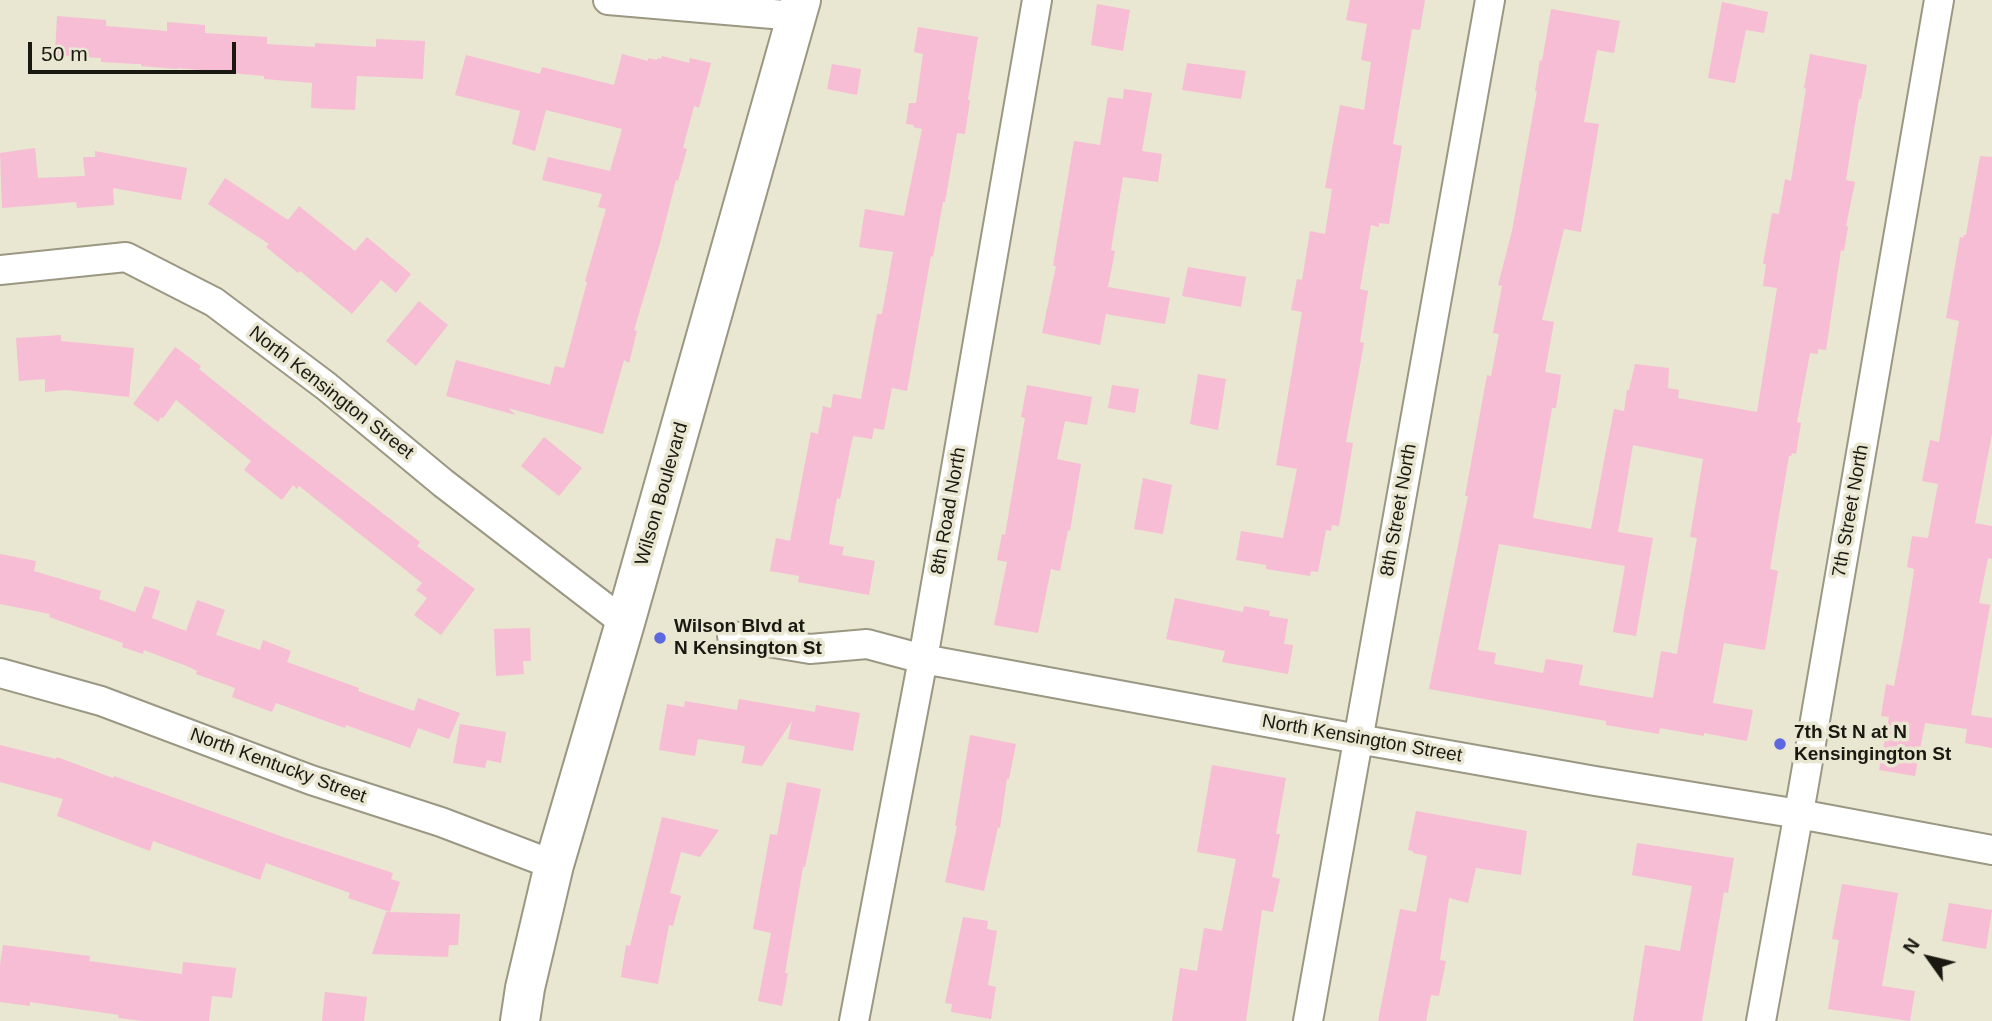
<!DOCTYPE html>
<html>
<head>
<meta charset="utf-8">
<style>
	body { margin:0 }
	#map { position:relative; width:1992px; height:1021px; overflow:hidden; background:#e9e6d1; font-family:Arial,sans-serif }
	canvas { display:block }
	.north { position:absolute; left:1894px; top:923px; width:70px; height:70px; -webkit-text-stroke:5px #e9e6d1; paint-order:stroke; rotate:304deg; font-size:19px; font-weight:700; line-height:28px; text-align:center; color:#1a1911 }
	.north::after { content:''; display:block; margin:auto; width:24px; height:32px; background:#1a1911; clip-path:polygon(50% 0,100% 100%,50% 72%,0 100%) }
	.scale { position:absolute; left:28px; top:42px; width:208px; height:32px; box-sizing:border-box; border:4px solid #1a1911; border-top:0; padding-left:9px; font-size:21px; line-height:24px; white-space:nowrap; color:#1a1911; -webkit-text-stroke:5px #e9e6d1; paint-order:stroke }
</style>
</head>
<body>
<div id="map">
<canvas width="1992" height="1021"></canvas>
<div class="north">N</div>
<div class="scale">50 m</div>
</div>
<script>
const g = document.querySelector('canvas').getContext('2d');
g.lineJoin = 'round';
function fill(path, color) { g.fillStyle = color; g.fill(path, 'evenodd'); }
const toPath = rows => new Path2D(rows.map(r => 'M' + r).join(''));
function strokePath(path, color, width, dash) { g.strokeStyle = color; g.lineWidth = width; g.lineCap = dash ? 'butt' : 'round'; g.setLineDash(dash || []); g.stroke(path); }
function write(font, color, halo, rows, align = 'center') {
  g.font = font + ' Arial,sans-serif'; g.lineWidth = 7; g.setLineDash([]); g.textBaseline = 'middle'; g.strokeStyle = halo; g.fillStyle = color; for (const [text, x, y, turn = 0] of rows) {
    g.save(); g.translate(x, y); g.rotate((+turn || 0) * Math.PI / 180); g.textAlign = isNaN(turn) ? turn : align; if (halo) g.strokeText(text, 0, 0); g.fillText(text, 0, 0); g.restore();
  }
}
const building = toPath([
	[1350,0,1425,0,1420,30,1412,29,1393,144,1402,146,1389,224,1379,223,1379,227,1371,225,1360,289,1368,291,1360,342,1364,343,1346,442,1353,443,1339,526,1332,525,1331,531,1326,530,1318,572,1311,571,1310,576,1266,569,1266,565,1236,560,1241,531,1283,538,1297,469,1276,465,1302,312,1291,310,1297,279,1302,280,1310,231,1325,234,1332,189,1325,188,1340,105,1364,110,1371,62,1361,60,1367,24,1346,20],
	[1722,2,1768,12,1764,33,1746,30,1735,83,1708,78],
	[1097,4,1130,10,1123,51,1091,45],
	[1551,9,1620,21,1614,53,1597,50,1584,122,1599,124,1581,232,1564,229,1542,320,1554,322,1545,372,1561,375,1556,408,1552,408,1533,518,1591,529,1614,409,1624,411,1627,390,1629,390,1635,364,1669,368,1668,388,1679,390,1678,398,1757,412,1777,288,1763,286,1766,264,1763,264,1772,213,1779,214,1785,179,1791,181,1806,89,1804,88,1810,54,1867,65,1861,99,1859,99,1846,180,1855,182,1846,226,1848,227,1844,251,1841,250,1826,350,1818,349,1818,354,1810,353,1797,422,1801,423,1796,454,1792,453,1791,456,1789,456,1770,569,1778,571,1765,650,1724,643,1713,703,1753,710,1747,741,1704,733,1704,736,1660,728,1659,734,1606,725,1606,721,1429,689,1468,496,1465,496,1487,375,1491,376,1499,334,1493,333,1502,286,1498,285,1512,231,1537,91,1535,91,1540,60,1542,61],
	[1633,445,1703,459,1690,537,1697,538,1677,654,1661,651,1653,698,1579,685,1583,665,1546,659,1543,673,1494,664,1496,653,1478,650,1499,544,1625,566,1613,632,1636,636,1653,538,1618,532],
	[57,16,106,20,106,26,167,31,167,22,205,25,205,33,267,37,267,44,315,47,315,43,376,47,376,39,425,41,423,79,357,76,355,110,311,108,312,83,264,79,264,76,177,68,177,69,141,66,141,64,137,64,101,62,101,58,55,55],
	[918,27,978,37,968,100,970,100,965,134,957,133,945,202,943,202,933,257,931,256,907,391,892,388,884,430,874,428,872,439,853,436,840,499,837,498,829,544,844,547,842,555,875,561,869,595,798,582,799,576,770,571,776,538,790,541,811,432,818,434,823,406,831,408,833,394,861,399,877,314,882,314,893,252,859,247,865,209,904,216,922,129,913,127,914,125,906,124,909,103,916,103,923,54,914,52],
	[622,54,648,61,648,58,657,60,658,58,661,59,662,56,689,63,690,58,711,63,699,108,694,106,683,148,687,149,678,181,676,180,660,243,634,330,637,331,629,363,624,360,603,434,508,408,516,415,446,396,456,360,550,385,555,366,564,368,587,282,585,281,606,209,598,207,602,194,542,180,548,157,610,171,622,129,546,110,535,151,512,144,520,111,455,95,466,55,540,74,542,67,614,85],
	[1187,63,1246,71,1241,99,1182,90],
	[832,64,861,69,857,95,827,89],
	[1124,89,1152,93,1142,151,1162,154,1158,182,1123,177,1111,250,1115,251,1108,287,1170,298,1165,324,1106,314,1100,345,1042,333,1056,266,1053,266,1074,141,1100,145,1108,97,1123,99],
	[35,148,38,178,85,176,83,157,95,157,95,151,187,168,181,200,113,188,114,205,77,208,76,202,2,208,0,153],
	[1980,156,1992,157,1992,434,1975,523,1992,526,1992,559,1988,558,1979,603,1990,605,1971,715,1992,718,1992,748,1965,743,1967,729,1925,723,1915,776,1879,770,1889,717,1881,716,1886,684,1894,686,1903,639,1913,578,1914,569,1907,567,1912,536,1928,538,1938,484,1922,481,1930,440,1939,442,1959,321,1946,318,1960,237,1963,238,1964,235,1966,235],
	[225,178,288,220,299,206,355,251,367,237,411,274,396,293,381,280,352,314,300,271,298,273,266,247,269,244,208,204],
	[1188,267,1246,277,1241,307,1182,296],
	[419,301,448,325,416,366,386,341],
	[61,335,61,341,134,348,129,397,66,390,45,392,45,379,19,381,16,338],
	[175,347,201,366,199,369,275,430,420,542,417,546,475,589,441,635,414,615,427,598,416,590,422,583,299,486,297,489,293,485,282,500,244,470,251,461,176,400,163,418,161,417,158,422,133,404],
	[1198,374,1226,379,1218,430,1190,424],
	[1027,385,1092,397,1087,425,1065,421,1057,459,1081,464,1070,531,1068,530,1060,571,1051,569,1038,633,994,625,1007,562,997,560,1002,534,1005,535,1025,418,1021,417],
	[1112,385,1139,389,1135,413,1108,408],
	[544,437,582,468,559,496,521,466],
	[1143,478,1172,485,1163,534,1134,529],
	[0,554,36,561,34,571,101,591,99,599,135,612,145,586,160,591,152,618,186,631,197,600,225,610,216,635,260,650,263,640,291,651,287,662,359,688,358,691,414,711,418,698,460,713,449,739,418,728,410,748,346,725,345,728,276,703,272,712,232,697,235,688,196,674,197,671,189,667,144,650,143,654,122,647,123,643,49,617,50,614,0,604],
	[1175,598,1243,612,1244,606,1270,611,1269,616,1288,619,1284,644,1293,645,1288,674,1222,662,1225,651,1166,639],
	[530,628,531,661,523,661,524,674,496,676,494,629],
	[739,699,815,712,816,705,860,713,853,751,788,739,792,721,762,766,742,763,745,746,698,739,695,756,659,750,667,704,684,707,685,701,737,710],
	[460,724,506,732,501,763,487,760,485,768,453,763],
	[970,735,1016,744,1009,779,1007,779,1000,828,998,827,984,891,945,882,957,826,955,826],
	[0,745,56,759,57,757,113,778,114,776,283,837,393,873,391,879,400,882,390,912,348,898,350,893,266,863,260,880,153,841,150,851,57,816,63,799,0,782],
	[1212,765,1286,778,1276,834,1280,834,1272,877,1280,879,1273,912,1262,910,1246,1021,1172,1021,1180,968,1197,971,1204,928,1222,931,1236,859,1197,852],
	[787,782,821,789,805,867,803,867,785,973,788,973,782,1006,758,1001,771,933,753,929,770,834,777,835],
	[1416,811,1527,831,1522,867,1521,875,1476,868,1468,903,1449,898,1440,960,1446,961,1439,996,1431,995,1426,1021,1378,1021,1400,909,1416,912,1427,856,1413,853,1413,851,1408,850],
	[662,817,719,830,700,857,681,852,670,893,681,896,673,926,669,925,658,984,621,977,626,945,630,946],
	[1637,843,1734,858,1728,893,1724,892,1702,1021,1633,1021,1645,945,1680,951,1692,886,1632,875],
	[1842,884,1898,893,1882,986,1915,991,1910,1021,1828,1009,1839,940,1832,939],
	[1949,903,1992,910,1986,949,1942,941],
	[386,912,460,914,458,945,449,945,448,957,372,954],
	[963,917,988,921,987,929,997,931,988,985,996,987,991,1019,951,1012,952,1004,945,1003],
	[3,945,90,956,89,961,182,974,183,962,236,968,232,998,212,996,209,1021,143,1021,118,1018,119,1015,30,1002,30,1006,0,1002,0,965],
	[325,992,367,997,364,1021,322,1021]
]);
const minor = toPath([
	[608,0,796,16],
	[0,270,126,257,214,302,326,386,443,483,625,623],
	[732,636,810,649,867,644,923,659,1358,739,1595,781,1799,814,1992,850],
	[0,673,101,701,311,780,441,822,554,865],
	[854,1021,923,659,1037,0],
	[1308,1021,1490,0],
	[1761,1021,1803,790,1939,0]
]);
const secondary = toPath([
	[520,1021,525,988,554,865,625,623,801,0]
]);
const markers = [
	[660,638,7,"#5b68df"],
	[1780,744,7,"#5b68df"]
];
const streetNames = [
	["North Kensington Street",331,393,38],
	["Wilson Boulevard",662,494,-74],
	["8th Street North",1399,510,-80],
	["8th Road North",949,511,-80],
	["7th Street North",1851,511,-80],
	["North Kensington Street",1362,739,10],
	["North Kentucky Street",278,766,20]
];
const poiNames = [
	["Wilson Blvd at",674,627],
	["N Kensington St",674,649],
	["7th St N at N",1794,733],
	["Kensingington St",1794,755]
];
fill(building, '#f7bdd4');
strokePath(minor, '#9a9783', 32);
strokePath(secondary, '#9a9783', 42);
strokePath(minor, '#fff', 28);
strokePath(secondary, '#fff', 38);
for (const [x, y, r, color] of markers) { const dot = new Path2D(); dot.arc(x, y, r, 0, 2 * Math.PI); g.fillStyle = color; g.fill(dot); strokePath(dot, '#e9e6d1', 2.5); }
write('19px', '#1a1911', '#e9e6d1', streetNames);
write('bold 19px', '#1a1911', '#e9e6d1', poiNames, 'left');
</script>
</body>
</html>
